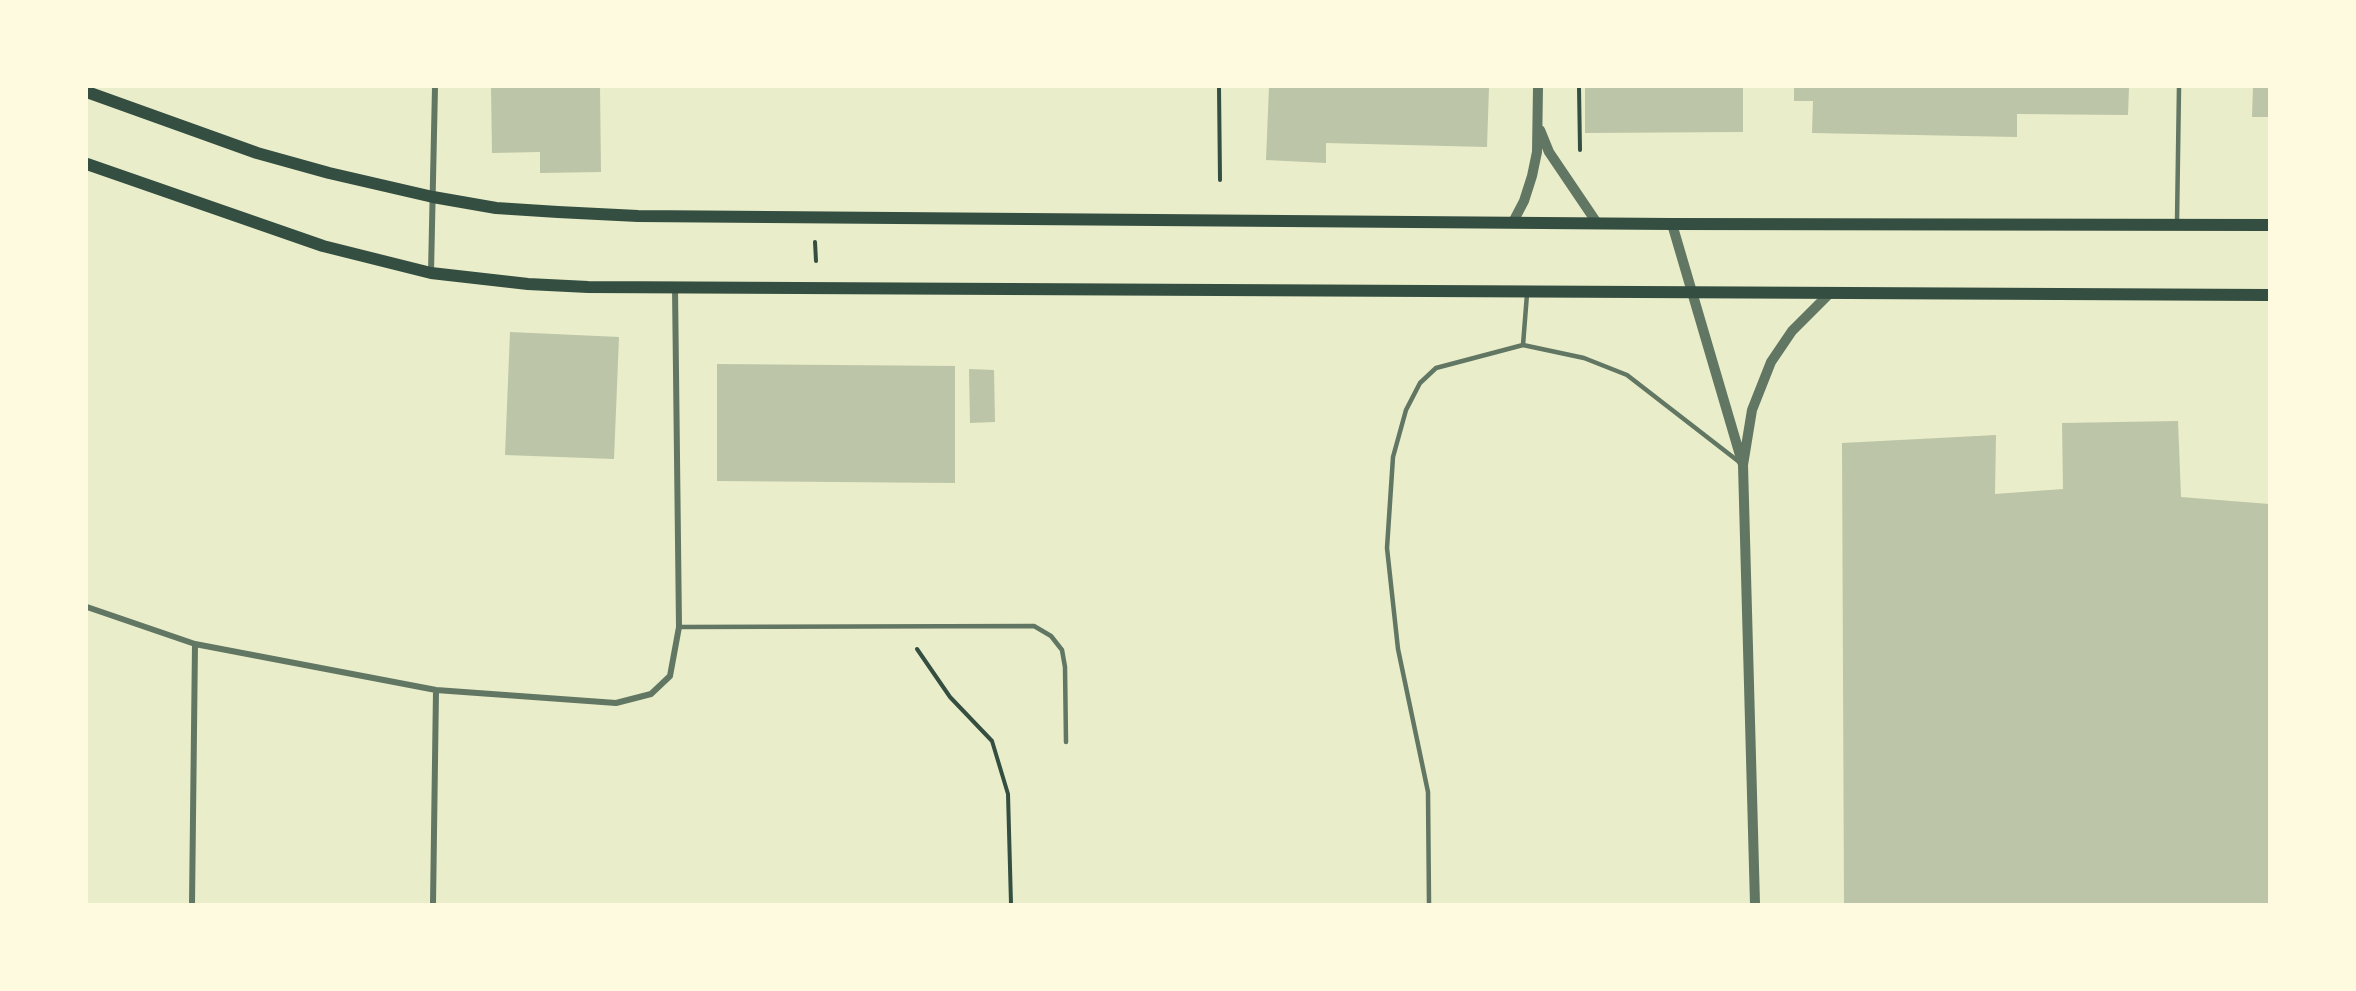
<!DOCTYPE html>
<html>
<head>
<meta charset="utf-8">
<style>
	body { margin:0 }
	#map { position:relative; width:2356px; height:991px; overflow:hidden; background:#e9edc9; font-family:"PT Sans Narrow",sans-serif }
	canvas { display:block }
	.frame { position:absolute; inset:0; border:88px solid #fefae0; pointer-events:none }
</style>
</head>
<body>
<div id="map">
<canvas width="2356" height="991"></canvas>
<div class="frame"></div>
</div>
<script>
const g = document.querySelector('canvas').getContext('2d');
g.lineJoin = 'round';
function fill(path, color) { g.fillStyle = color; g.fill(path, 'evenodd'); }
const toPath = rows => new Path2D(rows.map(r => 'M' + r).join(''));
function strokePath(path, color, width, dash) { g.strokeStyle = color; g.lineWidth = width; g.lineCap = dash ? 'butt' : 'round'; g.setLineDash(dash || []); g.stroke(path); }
const building = toPath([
	[491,87,600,87,601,172,540,173,540,152,492,153],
	[1269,87,1489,87,1487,147,1326,143,1326,163,1266,160],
	[1585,87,1743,87,1743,132,1585,133],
	[1794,87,2129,87,2128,115,2017,114,2017,137,1812,133,1813,101,1794,101],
	[2253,87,2269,87,2269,117,2252,117],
	[510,332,619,337,614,459,505,455],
	[717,364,955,366,955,483,717,481],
	[969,369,994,370,995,422,970,423],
	[2178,421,2181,497,2269,504,2269,904,1844,904,1842,443,1996,435,1995,494,2063,489,2062,423]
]);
const path = toPath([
	[1219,87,1220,180],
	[1579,87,1580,150],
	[815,242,816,261],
	[917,649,950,697,992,741,1008,794,1011,904]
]);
const service = toPath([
	[2177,222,2179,87],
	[1523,345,1584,358,1627,375,1738,461],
	[679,627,1034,626,1051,636,1062,650,1065,667,1066,742],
	[1429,904,1428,792,1398,649,1387,548,1393,457,1406,410,1420,383,1436,368,1523,345,1527,294]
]);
const minor = toPath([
	[431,272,435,87],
	[87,607,195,644,436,690,616,703,651,694,670,676,679,627,675,287],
	[192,904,195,644],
	[433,904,436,690]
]);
const tertiary = toPath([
	[1540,130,1549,152,1597,223],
	[1513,222,1524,201,1532,176,1537,152,1538,87],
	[1672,224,1742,462],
	[1755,904,1743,465,1752,410,1771,362,1792,331,1829,294]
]);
const secondary = toPath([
	[87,92,257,153,329,173,433,197,496,208,558,212,638,216,1672,224,2269,225],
	[87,164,323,246,431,273,528,284,588,287,2269,295]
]);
fill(building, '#bcc5a7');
strokePath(path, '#344e41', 4);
strokePath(service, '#617663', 4.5);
strokePath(minor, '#617663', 6);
strokePath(tertiary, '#617663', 10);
strokePath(secondary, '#344e41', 12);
</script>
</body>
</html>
